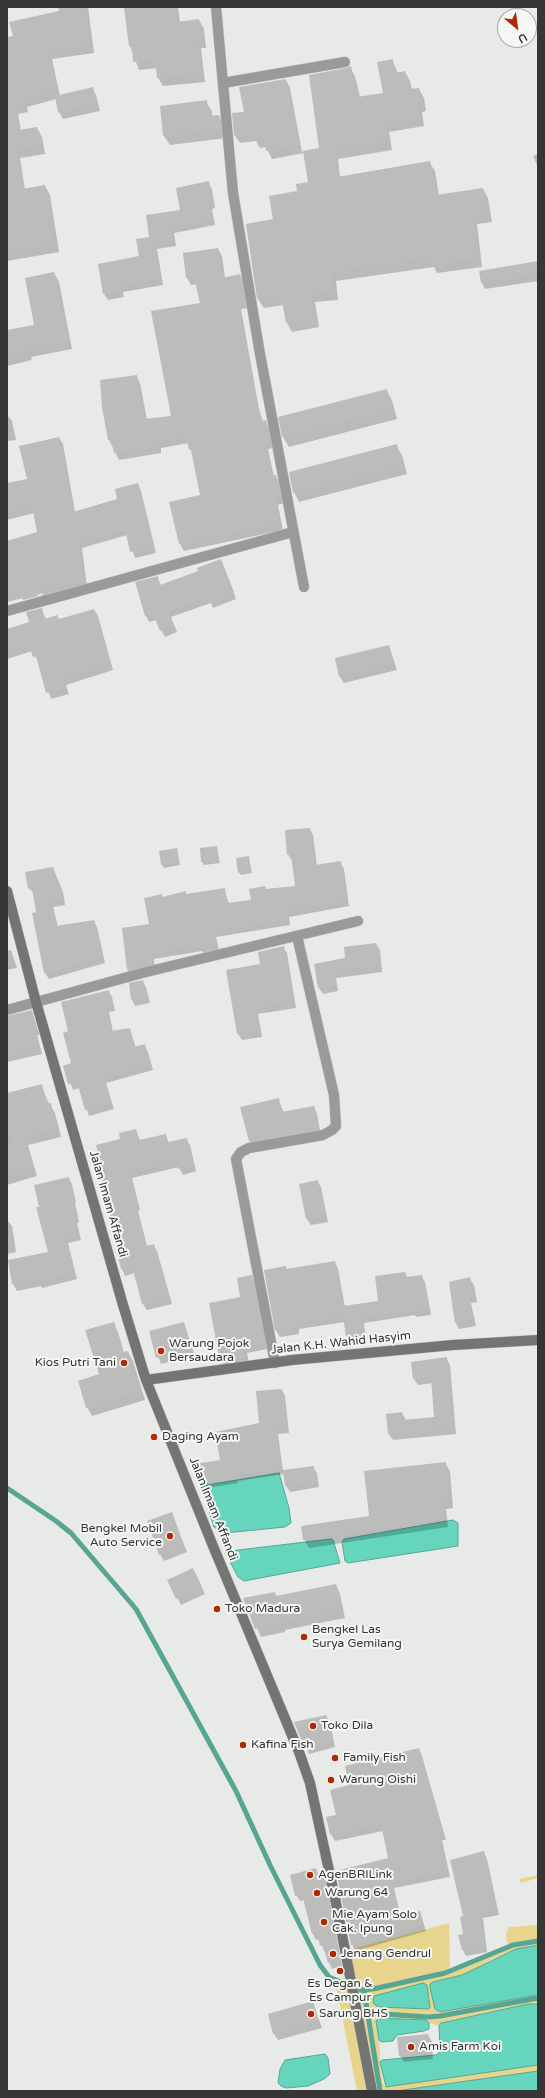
<!DOCTYPE html>
<html>
<head>
<meta charset="utf-8">
<style>
	body { margin:0 }
	#map { position:relative; width:545px; height:2098px; overflow:hidden; background:#e8eae7; font-family:"Varela Round",sans-serif }
	canvas { display:block }
	.frame { position:absolute; inset:0; border:8px solid #353635; pointer-events:none }
	.north { position:absolute; left:497px; top:8px; width:40px; height:40px; box-sizing:border-box; background:#f5f7f4; border:1px solid #a8aaa8; border-radius:50%; rotate:151deg; font-size:11px; font-weight:700; line-height:16px; text-align:center; color:#353635 }
	.north::after { content:''; display:block; margin:auto; width:14px; height:18px; background:#b32707; clip-path:polygon(50% 0,100% 100%,50% 72%,0 100%) }
</style>
</head>
<body>
<div id="map">
<canvas width="545" height="2098"></canvas>
<div class="frame"></div>
<div class="north">U</div>
</div>
<script>
const g = document.querySelector('canvas').getContext('2d');
g.lineJoin = 'round';
function fill(path, color) { g.fillStyle = color; g.fill(path, 'evenodd'); }
const toPath = rows => new Path2D(rows.map(r => 'M' + r).join(''));
function strokePath(path, color, width, dash) { g.strokeStyle = color; g.lineWidth = width; g.lineCap = dash ? 'butt' : 'round'; g.setLineDash(dash || []); g.stroke(path); }
function write(font, color, halo, rows, align = 'center') {
  g.font = font + ' "Varela Round",sans-serif'; g.lineWidth = 4; g.setLineDash([]); g.textBaseline = 'middle'; g.strokeStyle = halo; g.fillStyle = color; for (const [text, x, y, turn = 0] of rows) {
    g.save(); g.translate(x, y); g.rotate((+turn || 0) * Math.PI / 180); g.textAlign = isNaN(turn) ? turn : align; if (halo) g.strokeText(text, 0, 0); g.fillText(text, 0, 0); g.restore();
  }
}
const green = toPath([
	[538,1875,538,1878,521,1883,519,1879],
	[449,1923,450,1966,446,1972,512,1946,508,1944,506,1938,507,1930,510,1927,538,1925,538,1945,530,1946,495,1958,462,1975,433,1982,440,2012,538,1995,538,2004,528,2004,447,2021,439,2026,429,2023,426,2020,379,2018,380,2062,383,2083,386,2087,524,2067,538,2065,538,2071,396,2091,357,2091,335,1981,358,1989,351,1981,345,1951]
]);
const water = toPath([
	[279,1473,289,1508,291,1523,285,1527,225,1533,219,1532,214,1527,201,1486,279,1473],
	[453,1520,458,1523,458,1546,348,1563,345,1561,342,1542,344,1539,453,1520],
	[331,1539,333,1540,340,1563,244,1581,238,1577,227,1556,230,1551,331,1539],
	[538,1945,538,1995,440,2012,435,2009,430,1988,430,1984,433,1982,462,1975,516,1949,538,1945],
	[423,1983,427,1985,430,2007,429,2009,378,2007,373,2003,374,1996,423,1983],
	[528,2004,538,2004,538,2065,386,2087,380,2062,382,2060,436,2055,439,2053,440,2047,439,2026,441,2023,528,2004],
	[379,2018,426,2020,429,2023,429,2029,424,2031,397,2035,393,2041,382,2042,379,2040,376,2021,379,2018],
	[325,2054,328,2058,330,2074,324,2079,308,2086,286,2088,281,2086,278,2083,280,2069,285,2060,325,2054],
	[538,2071,538,2091,396,2091,538,2071]
]);
const shadow = toPath([
	[59,7,88,7,94,53,52,59,60,96,92,89,96,95,100,111,63,119,59,112,56,99,27,107,28,112,18,114,21,131,37,128,42,137,45,154,20,158,25,190,45,186,50,195,59,252,7,261,7,38,14,37,60,11],
	[137,7,178,7,180,22,199,20,204,29,206,48,201,48,205,82,163,86,158,78,157,68,139,70,130,46,126,8],
	[392,60,398,73,405,72,410,81,412,90,419,89,424,98,426,111,422,112,424,126,389,132,392,150,338,159,340,177,429,162,435,171,439,196,483,189,488,198,492,222,477,224,482,267,437,273,434,267,336,281,338,300,315,302,319,327,292,332,287,323,284,305,264,308,258,299,247,225,274,220,298,192,310,183,304,153,272,159,266,147,260,148,256,141,240,143,235,136,245,112,286,80,290,88,302,152,320,149,350,67,355,76,360,97,384,94],
	[206,102,212,111,212,117,219,116,224,126,226,138,170,145,164,136],
	[538,154,538,167,533,156],
	[208,183,212,189,215,208,212,209,215,225,174,233,176,246,157,249,163,285,123,292,124,297,108,300,104,294,140,257,151,238,181,211],
	[218,249,222,256,225,278,240,275,244,282,248,308,241,309,259,409,263,422,265,421,269,428,273,448,268,449,274,477,276,476,280,483,284,503,278,505,283,530,184,551,180,544,170,503,201,496,194,457,189,443,161,448,161,453,119,460,109,440,136,376,140,383,147,420,172,416,201,304,197,284,191,285,187,278],
	[538,262,538,281,485,289,482,283,480,272],
	[54,273,59,282,72,349,31,357,32,360,7,366,7,331,35,325],
	[386,390,392,400,397,419,289,447,283,437,280,418],
	[7,415,12,421,16,440,7,441],
	[59,438,63,444,75,512,119,500,138,484,141,491,156,553,135,558,127,535,82,548,87,587,27,606,24,601,43,595,43,593,7,602,7,542,39,533,34,513,7,520,7,502,29,496],
	[396,446,402,455,407,474,299,502,294,492],
	[221,560,236,599,213,608,211,603,171,617,177,632,165,637,156,620,149,622,146,616,136,583,157,577,161,586,199,572],
	[41,609,46,619,59,620,94,610,98,616,113,670,66,685,69,694,51,699,39,663,32,651,7,659,7,630,30,623],
	[389,646,397,670,344,683,340,677,336,659],
	[310,829,313,835,317,866,340,862,344,869,349,906,289,917,290,925,216,937,219,950,203,953,202,951,154,959,155,969,132,976,128,970,123,928,151,925,161,895,163,898,185,892,187,895,224,889,229,904,252,900,266,890,296,887,292,861,288,854],
	[216,847,220,863,204,865,202,862],
	[177,849,180,865,164,868,162,865],
	[248,858,252,873,241,875,239,872],
	[53,868,63,892,65,905,53,907,58,927,94,921,97,927,105,963,49,979,45,973,33,914,37,913,34,894,29,888],
	[376,944,380,950,382,972,336,978,338,991,323,994,319,988,315,964,346,958],
	[283,947,287,953,296,1008,258,1014,262,1037,242,1040,238,1034,227,971,261,965],
	[11,950,17,968,7,970,7,951],
	[142,981,146,987,150,1003,135,1006,132,1000],
	[108,991,112,997,115,1011,109,1012,113,1032,130,1029,136,1048,144,1045,148,1052,153,1070,106,1083,114,1109,89,1116,80,1088,73,1090,64,1066,72,1064,69,1032],
	[31,1011,40,1035,37,1035,42,1054,7,1062,7,1017],
	[41,1085,49,1104,55,1113,61,1137,28,1145,37,1176,7,1185,7,1094],
	[278,1099,284,1113,314,1107,317,1114,321,1136,254,1147,250,1141,241,1108],
	[136,1130,140,1140,165,1135,169,1143,186,1139,190,1145,196,1171,183,1175,179,1167,132,1178,140,1210,138,1211,147,1246,153,1245,157,1251,172,1304,147,1310,143,1304,135,1273,125,1276,122,1269,118,1254,120,1254,104,1172,121,1139],
	[68,1178,72,1184,76,1203,75,1203,79,1222,77,1223,81,1240,68,1243,77,1279,42,1288,41,1286,17,1291,13,1284,9,1261,49,1253],
	[317,1181,321,1187,328,1222,311,1225,307,1219],
	[7,1220,12,1226,16,1252,7,1254],
	[335,1262,338,1269,345,1307,380,1302,405,1273,408,1278,421,1276,425,1282,431,1315,416,1317,415,1315,364,1323,366,1341,351,1343,347,1337,345,1322,299,1329,299,1334,280,1337,276,1330,285,1267,287,1270],
	[251,1276,255,1282,267,1349,247,1353,249,1363,225,1368,221,1361,241,1298],
	[470,1279,474,1285,477,1302,471,1303,476,1326,459,1329,456,1323,452,1306,454,1305],
	[113,1323,118,1332,124,1353,128,1352,133,1361,145,1400,92,1416,87,1407,101,1375],
	[184,1324,195,1356,161,1364,150,1331],
	[446,1358,450,1365,456,1434,393,1440,389,1434,387,1414,402,1413,406,1420,435,1418,433,1383,418,1385,414,1379],
	[282,1390,285,1396,289,1433,278,1434,283,1471,313,1467,317,1473,319,1487,290,1492,286,1486,285,1474,238,1481,238,1483,201,1489,198,1483,260,1424],
	[445,1463,450,1471,453,1508,446,1509,448,1527,309,1548,304,1539,370,1517],
	[171,1513,187,1552,164,1561,160,1554],
	[193,1569,205,1594,181,1605,169,1580],
	[336,1585,340,1594,345,1618,285,1630,285,1632,261,1637,245,1599,276,1597],
	[326,1716,330,1722,335,1747,309,1754,296,1723],
	[419,1749,422,1756,446,1840,442,1840,450,1877,394,1888,401,1918,420,1913,426,1931,355,1951,352,1944,389,1859,383,1831,335,1841,331,1834,350,1786],
	[483,1852,487,1859,499,1915,483,1918,487,1952,466,1956,463,1950,464,1917],
	[316,1869,319,1876,323,1875,326,1881,342,1966,332,1969,319,1939,316,1940,313,1934,304,1900,300,1901,296,1895],
	[313,2002,322,2028,278,2040,274,2034],
	[428,2035,432,2042,433,2059,404,2062,400,2056,399,2038]
]);
const stream = toPath([
	[7,1488,56,1521,71,1533,136,1609,236,1791,270,1865,320,1965,329,1977,359,1990,373,1989,445,1973,513,1945,538,1941],
	[364,1990,380,2091],
	[369,2013,428,2017,440,2016,538,1998]
]);
const building = toPath([
	[58,7,85,7,90,45,47,50,57,90,23,98,24,104,14,106,19,130,37,127,41,145,16,150,22,189,45,185,54,244,7,251,7,37,13,36,9,22,59,11],
	[124,7,175,7,177,22,199,19,202,39,197,40,200,73,157,78,155,59,133,62,132,46,129,46],
	[393,59,395,73,405,71,409,89,419,88,421,102,417,102,420,117,384,123,387,140,333,150,337,177,430,161,436,195,483,188,487,213,472,215,478,258,431,264,430,257,331,272,333,291,310,293,315,318,286,323,281,296,257,299,246,224,273,219,269,196,297,191,296,184,308,182,303,151,319,148,309,75,346,68,351,66,357,97,383,93,377,62],
	[286,79,299,145,266,151,264,139,255,141,253,133,234,136,232,113,244,112,239,87],
	[93,87,97,104,58,112,55,96],
	[207,100,208,116,219,115,221,129,163,136,160,106],
	[209,181,213,202,209,203,212,219,171,227,173,240,154,243,160,279,121,286,121,291,103,294,98,264,139,256,136,239,149,237,146,215,180,210,176,188],
	[218,248,222,278,240,274,245,301,238,302,257,406,258,405,261,421,266,420,270,441,265,442,271,476,276,475,280,496,274,497,280,523,179,544,169,502,200,495,191,450,189,450,186,436,157,441,158,446,114,453,112,439,108,440,102,408,100,380,137,375,144,419,171,416,151,311,200,303,194,277,186,278,183,253],
	[538,261,538,274,481,283,479,271],
	[54,272,67,341,27,348,27,352,7,356,7,330,34,325,25,278],
	[387,389,392,409,282,437,278,417],
	[59,437,73,512,117,499,115,489,138,483,154,546,130,552,125,529,79,542,84,581,37,591,38,596,23,600,20,591,7,594,7,541,37,532,32,506,7,513,7,483,27,479,19,446],
	[397,444,402,465,293,493,289,472],
	[221,559,234,592,209,602,207,597,168,611,174,626,160,631,153,614,145,616,135,582,158,576,160,585,198,571,197,568],
	[42,608,45,619,57,615,59,619,94,609,111,664,63,678,66,688,46,693,36,656,33,657,29,645,7,652,7,629,29,622,26,612],
	[389,645,394,663,339,677,335,658],
	[310,828,312,854,314,854,315,865,341,861,346,900,286,911,287,919,214,931,216,944,199,948,198,945,178,949,177,947,151,953,152,963,139,964,140,967,127,970,122,928,149,924,144,898,162,894,162,897,186,891,186,894,225,888,227,903,251,900,249,889,265,886,266,889,295,886,291,854,287,855,285,830],
	[217,846,219,860,201,862,200,848],
	[177,848,179,862,161,865,159,851],
	[249,856,251,870,238,873,236,858],
	[53,867,57,885,59,884,62,898,50,900,56,926,94,920,102,956,81,961,82,963,62,967,63,969,44,973,32,913,36,912,32,888,28,889,25,872],
	[376,943,379,965,333,971,335,985,318,988,314,964,345,958,344,947],
	[284,946,293,1001,255,1008,259,1031,237,1034,226,970,260,964,258,952],
	[143,980,147,997,131,1000,129,983],
	[109,990,112,1004,106,1006,111,1031,130,1028,134,1047,145,1044,150,1064,104,1077,111,1102,85,1110,77,1082,68,1084,63,1066,71,1063,63,1033,68,1031,61,1002],
	[32,1010,37,1028,34,1029,39,1048,7,1056,7,1016],
	[42,1084,47,1104,51,1103,57,1128,24,1136,33,1167,7,1175,7,1146,13,1145,7,1121,7,1093],
	[279,1098,282,1112,314,1106,318,1129,249,1141,240,1107],
	[136,1129,139,1140,166,1134,168,1142,187,1138,193,1165,178,1169,176,1160,129,1171,137,1204,135,1204,146,1246,154,1244,169,1297,142,1304,132,1266,121,1269,117,1253,119,1253,116,1240,99,1172,102,1171,96,1145,120,1139,119,1133],
	[69,1177,73,1196,72,1197,76,1216,74,1216,78,1234,65,1237,74,1272,38,1282,37,1280,12,1284,8,1260,48,1252,36,1207,39,1207,34,1185],
	[318,1180,325,1215,306,1219,299,1184],
	[335,1261,343,1306,378,1301,375,1276,405,1272,406,1277,422,1275,428,1308,412,1311,411,1309,361,1317,363,1335,346,1337,343,1315,296,1323,296,1327,275,1331,264,1270,286,1266,286,1269],
	[252,1275,264,1343,244,1346,246,1357,220,1362,209,1303,240,1297,237,1278],
	[470,1277,474,1296,468,1297,473,1320,455,1323,449,1282],
	[114,1322,123,1352,128,1351,140,1391,86,1408,78,1381,99,1374,85,1330],
	[184,1322,192,1349,156,1358,149,1331],
	[447,1357,453,1428,388,1434,386,1414,402,1412,403,1420,434,1417,431,1377,413,1379,411,1362],
	[282,1389,286,1426,275,1428,281,1468,235,1475,235,1477,197,1483,194,1464,220,1460,215,1432,259,1423,256,1391],
	[446,1462,449,1500,442,1501,444,1519,303,1540,301,1526,369,1516,364,1471],
	[314,1466,316,1481,285,1486,283,1470],
	[172,1512,184,1545,159,1555,147,1521],
	[193,1568,202,1587,176,1599,167,1580],
	[336,1584,341,1609,281,1622,281,1624,255,1629,243,1598,275,1592,276,1596],
	[326,1715,333,1741,304,1747,294,1722],
	[419,1748,443,1833,439,1834,447,1871,391,1882,399,1917,420,1911,424,1925,351,1945,336,1871,388,1858,381,1824,330,1835,326,1817,336,1815,330,1790,349,1785,345,1766],
	[484,1851,496,1908,480,1912,484,1945,462,1950,458,1935,463,1934,460,1917,463,1916,450,1860],
	[316,1868,318,1875,323,1874,340,1960,328,1963,323,1945,320,1946,317,1933,312,1934,302,1894,295,1896,290,1875],
	[313,2001,319,2021,273,2034,268,2014],
	[428,2034,430,2053,399,2056,397,2037]
]);
const street = toPath([
	[216,7,233,193,260,354,304,587],
	[223,83,345,62],
	[7,611,293,532],
	[7,1010,146,972,358,921],
	[275,1363,236,1159,241,1152,249,1148,323,1135,332,1130,336,1126,334,1095,297,936]
]);
const secondary = toPath([
	[7,891,36,1002,123,1305,146,1380,213,1546,299,1752,310,1783,335,1898,372,2091],
	[146,1380,292,1360,453,1345,538,1340]
]);
const markers = [
	[161,1351,4,"#b32707"],
	[124,1363,4,"#b32707"],
	[154,1437,4,"#b32707"],
	[170,1536,4,"#b32707"],
	[217,1609,4,"#b32707"],
	[304,1637,4,"#b32707"],
	[313,1726,4,"#b32707"],
	[243,1745,4,"#b32707"],
	[335,1758,4,"#b32707"],
	[331,1780,4,"#b32707"],
	[310,1875,4,"#b32707"],
	[317,1893,4,"#b32707"],
	[324,1922,4,"#b32707"],
	[333,1954,4,"#b32707"],
	[340,1971,4,"#b32707"],
	[311,2014,4,"#b32707"],
	[411,2047,4,"#b32707"]
];
const streetNames = [
	["Jalan Imam Affandi",108,1204,74],
	["Jalan K.H. Wahid Hasyim",341,1343,-6],
	["Jalan Imam Affandi",213,1509,68]
];
const poiNames = [
	["Warung Pojok",169,1344],
	["Bersaudara",169,1358],
	["Kios Putri Tani",116,1363,"right"],
	["Daging Ayam",162,1437],
	["Bengkel Mobil",162,1529,"right"],
	["Auto Service",162,1543,"right"],
	["Toko Madura",225,1609],
	["Bengkel Las",312,1630],
	["Surya Gemilang",312,1644],
	["Toko Dila",321,1726],
	["Kafina Fish",251,1745],
	["Family Fish",343,1758],
	["Warung Oishi",339,1780],
	["AgenBRILink",318,1875],
	["Warung 64",325,1893],
	["Mie Ayam Solo",332,1915],
	["Cak. Ipung",332,1929],
	["Jenang Gendrul",341,1954],
	["Es Degan &",340,1984,"center"],
	["Es Campur",340,1998,"center"],
	["Sarung BHS",319,2014],
	["Amis Farm Koi",419,2047]
];
fill(green, '#e7d58e');
fill(water, '#65d5be');
strokePath(water, '#57a595', 1);
fill(shadow, '#0003');
strokePath(stream, '#57a595', 5);
fill(building, '#bcbdba');
strokePath(street, '#c4c6c3', 11);
strokePath(secondary, '#c4c6c3', 11);
strokePath(street, '#999a9a', 10);
strokePath(secondary, '#737573', 10);
for (const [x, y, r, color] of markers) { const dot = new Path2D(); dot.arc(x, y, r, 0, 2 * Math.PI); g.fillStyle = color; g.fill(dot); strokePath(dot, '#f5f7f4', 1.5); }
write('12px', '#353635', '#f5f7f4', streetNames);
write('12px', '#353635', '#f5f7f4', poiNames, 'left');
</script>
</body>
</html>
